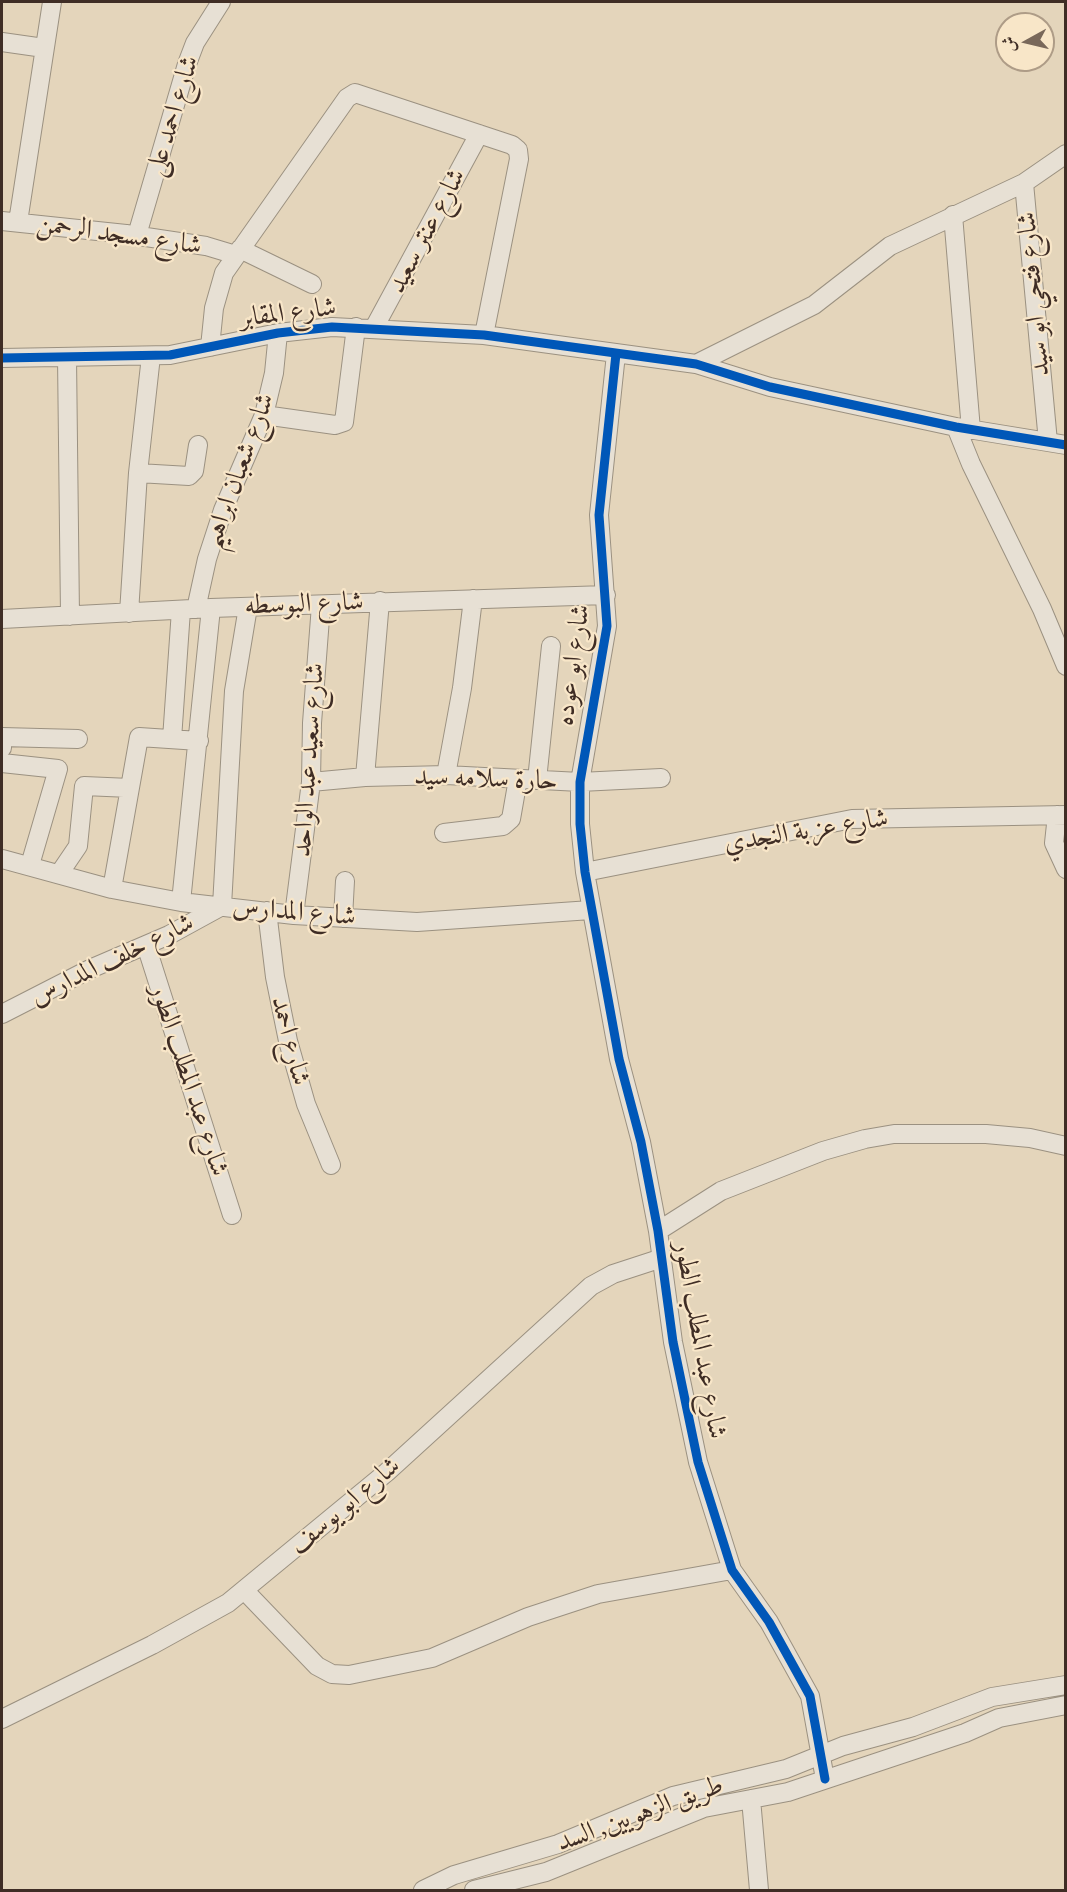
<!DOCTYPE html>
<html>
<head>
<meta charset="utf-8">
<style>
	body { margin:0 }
	#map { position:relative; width:1067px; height:1892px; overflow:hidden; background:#e4d5bb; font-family:"EB Garamond",Amiri,serif }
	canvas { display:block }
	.frame { position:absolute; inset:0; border:3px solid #3f2d25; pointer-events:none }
	.north { position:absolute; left:995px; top:12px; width:60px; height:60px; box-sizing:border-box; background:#f8e6c8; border:2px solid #ae9c87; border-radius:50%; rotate:262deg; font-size:16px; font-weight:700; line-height:24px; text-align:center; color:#3f2d25 }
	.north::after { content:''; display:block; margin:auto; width:21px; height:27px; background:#79685a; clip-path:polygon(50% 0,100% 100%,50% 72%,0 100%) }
</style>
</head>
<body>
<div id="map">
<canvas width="1067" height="1892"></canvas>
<div class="frame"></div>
<div class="north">ش</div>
</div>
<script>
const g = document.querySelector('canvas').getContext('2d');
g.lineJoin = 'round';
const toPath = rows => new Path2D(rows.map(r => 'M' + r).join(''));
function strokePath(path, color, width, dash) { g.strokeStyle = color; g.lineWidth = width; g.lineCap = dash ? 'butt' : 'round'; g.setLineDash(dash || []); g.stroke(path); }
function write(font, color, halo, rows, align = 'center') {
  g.font = font + ' "EB Garamond",Amiri,serif'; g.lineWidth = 4.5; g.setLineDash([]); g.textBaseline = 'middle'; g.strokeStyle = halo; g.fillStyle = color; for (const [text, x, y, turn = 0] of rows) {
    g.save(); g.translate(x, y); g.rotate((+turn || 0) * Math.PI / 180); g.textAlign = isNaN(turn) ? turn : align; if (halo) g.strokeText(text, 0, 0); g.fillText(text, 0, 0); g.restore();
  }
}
const street = toPath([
	[2,42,44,48],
	[1024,183,1048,442],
	[953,215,971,430],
	[2,221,126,234,206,246,236,255],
	[18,222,52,2],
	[137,235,187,64,195,43,221,2],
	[240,249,312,284],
	[374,328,479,134],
	[210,347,214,308,224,273,347,98,355,93,512,145,518,150,519,159,484,335],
	[616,354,599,515,607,626,580,782,580,824,585,872,619,1059,641,1142,658,1231,673,1342,698,1462,732,1570,769,1622,810,1696,825,1779],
	[67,357,70,616],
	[2,358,170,355,278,333,332,327,484,335,696,364,770,387,956,427,1066,445],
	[696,364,814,305,890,246,1024,183,1066,154],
	[264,415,335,425,344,422,356,327],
	[956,427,971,464,1042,609,1066,666],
	[138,473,189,476,194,471,198,445],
	[196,609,207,559,223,510,264,415,274,373,278,333],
	[129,613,138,473,151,356],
	[2,619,211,608,606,595],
	[172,739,181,610],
	[2,748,2,737,78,739],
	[2,763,58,769,30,865],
	[446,775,462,688,473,599],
	[365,777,380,601],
	[537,780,551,646],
	[311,782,365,777,446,775,580,782,661,778],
	[1057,815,1054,843,1066,869],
	[444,833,503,826,511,819,518,779],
	[2,859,112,889,181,902,294,915,417,922,591,910],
	[585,872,852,819,1066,815],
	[59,874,78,846,84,786,130,788],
	[112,889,139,737,199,741],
	[181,902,211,608],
	[267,911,275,977,288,1041,306,1104,331,1165],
	[294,915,311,782,312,723,321,605],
	[343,918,345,881],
	[146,945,232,1215],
	[2,1014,90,969,169,935,222,906,234,691,248,607],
	[658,1231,721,1191,823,1151,865,1139,894,1134,986,1134,1030,1138,1066,1146],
	[245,1591,317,1666,332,1674,349,1675,432,1658,528,1617,598,1594,732,1570],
	[2,1719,152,1645,228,1603,387,1472,591,1286,613,1274,662,1258],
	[751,1799,759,1890],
	[423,1890,454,1875,558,1844,673,1796,786,1769,843,1746,913,1727,992,1697,1066,1685],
	[474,1890,546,1872,704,1808,788,1792,965,1733,999,1718,1066,1705]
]);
const cycleway = toPath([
	[616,354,599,515,607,626,580,782,580,824,585,872,619,1059,641,1142,658,1231,673,1342,698,1462,732,1570,769,1622,810,1696,825,1779],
	[2,358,170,355,278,333,332,327,484,335,696,364,770,387,956,427,1066,445]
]);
const streetNames = [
	["شارع احمد على",173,116,-73],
	["شارع عنتر سعيد",427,231,-62],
	["شارع مسجد الرحمن",119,235,8],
	["شارع فتحي ابو سيد",1034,294,-95],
	["شارع المقابر",288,313,-7],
	["شارع شعبان ابراهيم",239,471,-70],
	["شارع البوسطه",304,604,-2],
	["شارع ابو عوده",573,665,-82],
	["شارع سعيد عبد الواحد",309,760,-86],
	["حارة سلامه سيد",486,779,2],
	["شارع عزبة النجدي",806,831,-9],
	["شارع المدارس",294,912,5],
	["شارع خلف المدارس",112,960,-26],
	["شارع احمد",290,1041,76],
	["شارع عبد المطلب الطور",189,1080,72],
	["شارع عبد المطلب الطور",700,1340,80],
	["شارع ابو يوسف",345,1506,-40],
	["طريق الزهويين, السد",640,1814,-20]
];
strokePath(street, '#9b9181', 20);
strokePath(street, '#e7e0d4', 18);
strokePath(cycleway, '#0057b8', 9);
write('27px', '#3f2d25', '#f8e6c8', streetNames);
</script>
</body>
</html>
